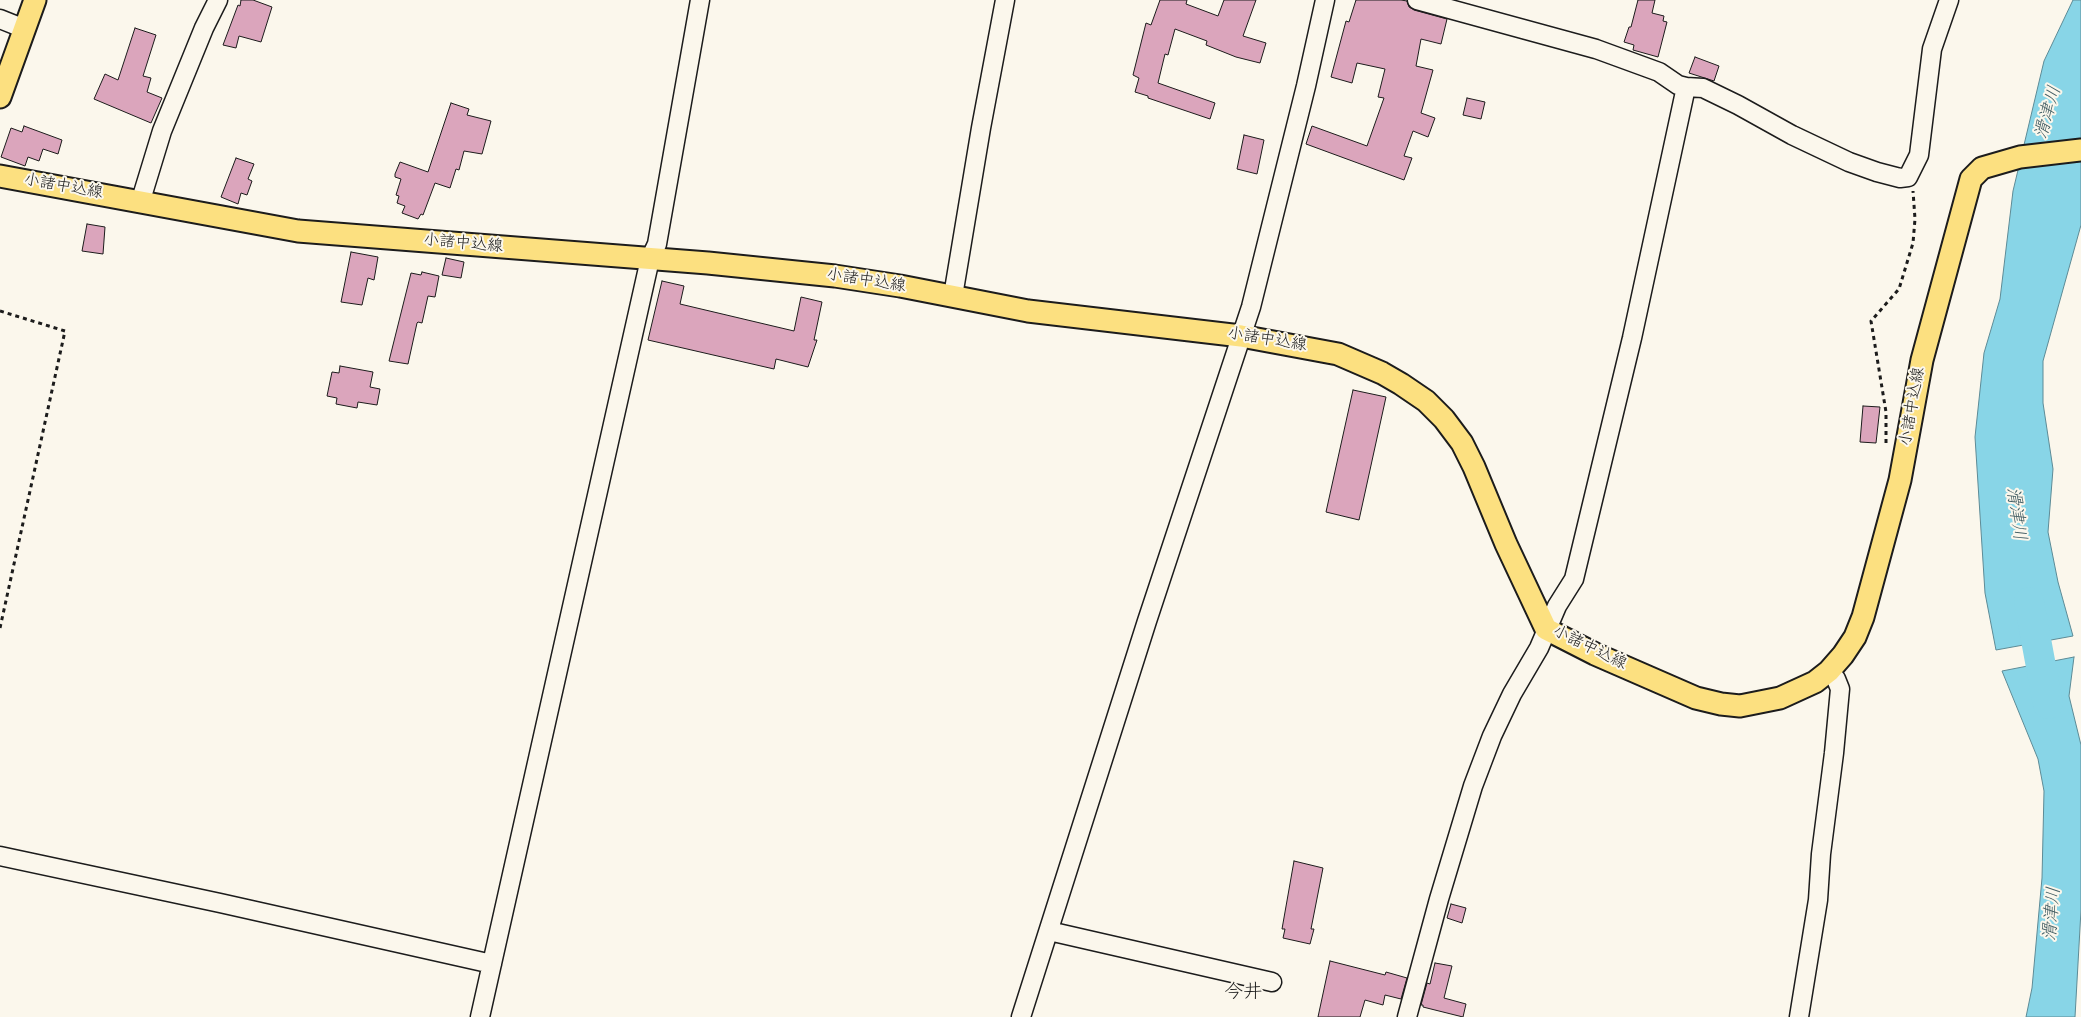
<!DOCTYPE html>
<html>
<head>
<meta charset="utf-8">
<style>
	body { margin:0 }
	canvas { display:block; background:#fbf7ec }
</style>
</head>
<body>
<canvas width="2081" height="1017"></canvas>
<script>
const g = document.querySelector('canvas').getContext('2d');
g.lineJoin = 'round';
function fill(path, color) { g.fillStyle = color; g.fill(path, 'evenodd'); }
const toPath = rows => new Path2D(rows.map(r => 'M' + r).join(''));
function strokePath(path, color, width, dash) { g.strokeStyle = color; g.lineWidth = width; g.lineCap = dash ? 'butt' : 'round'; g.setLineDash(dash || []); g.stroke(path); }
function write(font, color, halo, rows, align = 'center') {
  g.font = font + ' "Gochi Hand","Klee One",sans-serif'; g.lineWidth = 4; g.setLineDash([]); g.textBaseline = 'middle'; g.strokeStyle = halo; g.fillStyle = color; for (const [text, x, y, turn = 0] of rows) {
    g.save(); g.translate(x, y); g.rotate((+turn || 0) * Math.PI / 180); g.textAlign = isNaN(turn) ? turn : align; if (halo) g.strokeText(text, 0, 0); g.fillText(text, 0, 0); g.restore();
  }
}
const water = toPath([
	[2073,0,2081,0,2081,225,2043,361,2043,403,2053,469,2048,532,2058,582,2073,636,1996,650,1985,593,1975,437,1984,353,2000,299,2013,191,2044,61,2073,0],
	[2074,657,2069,696,2081,745,2081,910,2075,1017,2026,1017,2032,988,2042,878,2044,791,2038,759,2002,671,2074,657]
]);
const river = toPath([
	[2029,602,2048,704]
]);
const building = toPath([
	[241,0,253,0,272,7,261,42,239,36,236,48,223,45,238,5,240,6,241,0],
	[1160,0,1187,0,1186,4,1218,16,1224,0,1256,0,1243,36,1266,43,1260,63,1236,57,1206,45,1207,41,1175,29,1168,55,1165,54,1158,83,1215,103,1210,119,1148,98,1148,96,1135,92,1139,78,1133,75,1146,23,1151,25,1160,0],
	[1356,0,1401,0,1407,1,1409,7,1414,10,1447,19,1441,44,1421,39,1416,66,1433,70,1421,113,1435,118,1428,137,1413,131,1404,156,1412,158,1404,180,1306,144,1312,126,1367,146,1384,98,1378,97,1385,69,1357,63,1352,83,1331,77,1346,21,1349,22,1356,0],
	[1638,0,1655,0,1652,13,1664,16,1663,21,1667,22,1658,57,1633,50,1634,45,1624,42,1629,27,1631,27,1638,0],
	[135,28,156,35,143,76,151,78,147,92,162,98,151,123,94,99,105,74,118,80,135,28],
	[1695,57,1719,66,1714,81,1689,73,1695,57],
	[1467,98,1485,102,1481,119,1463,115,1467,98],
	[451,103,469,109,467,115,491,121,482,154,464,151,459,170,456,169,450,188,435,183,423,215,421,214,418,219,402,213,405,206,397,203,399,196,396,195,401,179,395,177,395,174,400,162,428,172,451,103],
	[24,126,62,140,58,154,43,149,39,161,28,157,25,166,1,157,11,128,22,132,24,126],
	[1244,135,1264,140,1257,174,1237,169,1244,135],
	[236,158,254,164,248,179,252,181,247,195,241,193,238,204,221,197,236,158],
	[87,224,105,227,103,254,82,251,87,224],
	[351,252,378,257,374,280,368,278,362,305,341,302,351,252],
	[446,258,464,262,461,278,442,275,446,258],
	[422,272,439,276,435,297,428,296,422,323,418,322,417,323,408,364,389,361,411,273,421,275,422,272],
	[662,281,684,286,680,304,794,331,801,297,822,302,814,340,817,340,808,367,776,359,774,369,648,340,662,281],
	[340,366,373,372,370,387,380,389,377,405,358,402,357,408,336,404,337,398,327,396,332,372,339,373,340,366],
	[1353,390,1386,397,1359,520,1326,512,1353,390],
	[1863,406,1880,407,1876,443,1860,442,1863,406],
	[1294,861,1323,868,1311,929,1314,929,1310,944,1283,938,1285,929,1282,929,1294,861],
	[1451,904,1466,908,1462,923,1447,918,1451,904],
	[1330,961,1385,975,1386,972,1407,978,1401,999,1385,995,1383,1005,1365,1000,1360,1017,1318,1017,1330,961],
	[1435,963,1452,966,1444,998,1466,1004,1463,1017,1423,1007,1423,1005,1421,1005,1427,983,1430,984,1435,963]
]);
const path = toPath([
	[0,311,65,331,0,628],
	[1886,443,1886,412,1871,321,1899,289,1913,243,1915,219,1913,191]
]);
const minor = toPath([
	[1417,0,1596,49,1659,72,1678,85,1686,87],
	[0,19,25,29],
	[140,203,162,131,204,28,218,0],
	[953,296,981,128,1005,0],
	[0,856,220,903,492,964],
	[1049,931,1272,982],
	[480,1017,650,259,657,244,700,0],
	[1021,1017,1147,621,1251,307,1306,86,1325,0],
	[1407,1017,1439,899,1473,786,1492,736,1512,694,1539,648,1557,606,1574,579,1632,338,1686,87,1703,88,1738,105,1792,135,1849,162,1877,172,1900,178,1908,177,1919,155,1932,49,1949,0],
	[1799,1017,1818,900,1821,854,1834,753,1840,689,1836,679,1829,671]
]);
const major = toPath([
	[0,97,35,0],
	[0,176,298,231,708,263,835,276,900,286,1028,311,1241,336,1338,354,1382,373,1401,384,1426,401,1444,419,1462,443,1474,467,1506,544,1546,629,1595,654,1696,698,1721,704,1740,706,1780,698,1815,682,1829,671,1843,655,1855,637,1863,617,1900,480,1922,360,1971,179,1982,168,2020,157,2081,150]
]);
const streetNames = [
	["小諸中込線",63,188,10],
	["小諸中込線",463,245,5],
	["小諸中込線",866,282,9],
	["小諸中込線",1267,341,9],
	["小諸中込線",1914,407,-80],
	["小諸中込線",1589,649,26]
];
const waterNames = [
	["滑津川",2050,113,-74],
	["滑津川",2014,514,82],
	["滑津川",2054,914,-85]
];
const quarterNames = [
	["今井",1243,994]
];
fill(water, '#88d5e7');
strokePath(water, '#5d8b96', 1);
strokePath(river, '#88d5e7', 30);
fill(building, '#dba5bc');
strokePath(building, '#1c1c1c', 1);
strokePath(minor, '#1c1c1c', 21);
strokePath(major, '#1c1c1c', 25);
strokePath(path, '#1c1c1c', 3, [4, 4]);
strokePath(minor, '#fbf7ec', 18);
strokePath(major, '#fce080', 21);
write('16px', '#1c1c1c', '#fbf7ec', streetNames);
write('italic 18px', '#425d63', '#fbf7ec', waterNames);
write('19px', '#1c1c1c', '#fbf7ec', quarterNames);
</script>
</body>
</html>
